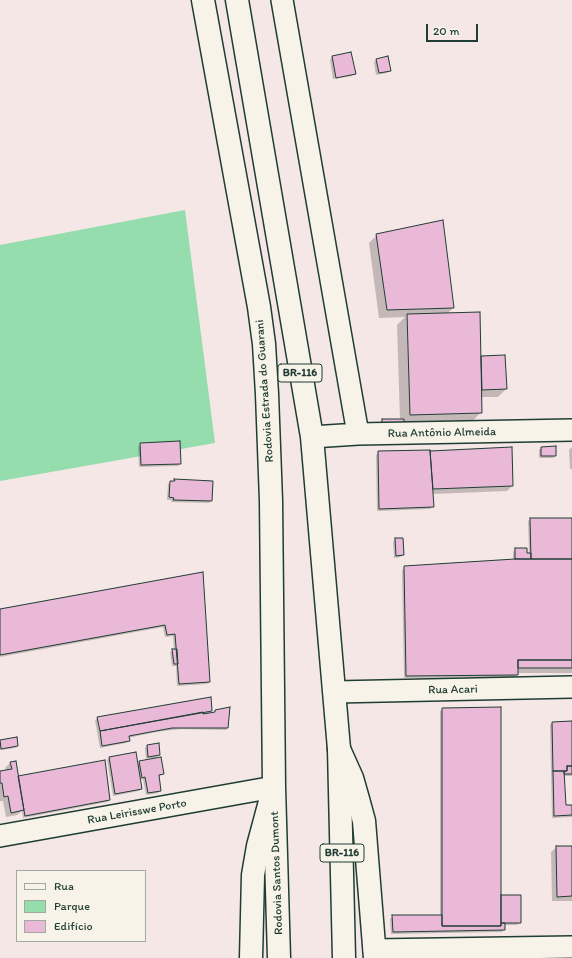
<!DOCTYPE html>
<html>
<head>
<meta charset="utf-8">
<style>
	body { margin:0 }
	#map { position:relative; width:572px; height:958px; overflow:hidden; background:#f4e7e5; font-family:Itim,sans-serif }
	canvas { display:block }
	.legend { position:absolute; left:16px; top:870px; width:130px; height:72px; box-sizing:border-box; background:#f7f3e8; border:1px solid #a1aaa0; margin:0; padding:5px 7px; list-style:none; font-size:12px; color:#1f3d34 }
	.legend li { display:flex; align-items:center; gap:8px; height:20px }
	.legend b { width:20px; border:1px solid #a1aaa0 }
	.scale { position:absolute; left:426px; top:24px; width:52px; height:18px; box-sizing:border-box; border:2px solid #1f3d34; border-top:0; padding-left:5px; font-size:12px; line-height:14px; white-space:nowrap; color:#1f3d34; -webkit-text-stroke:3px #f7f3e8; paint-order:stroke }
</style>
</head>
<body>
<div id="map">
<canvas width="572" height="958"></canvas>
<ul class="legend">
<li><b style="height:5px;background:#f7f3e8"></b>Rua</li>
<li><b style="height:11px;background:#95ddad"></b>Parque</li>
<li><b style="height:11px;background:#eab9d8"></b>Edifício</li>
</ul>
<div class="scale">20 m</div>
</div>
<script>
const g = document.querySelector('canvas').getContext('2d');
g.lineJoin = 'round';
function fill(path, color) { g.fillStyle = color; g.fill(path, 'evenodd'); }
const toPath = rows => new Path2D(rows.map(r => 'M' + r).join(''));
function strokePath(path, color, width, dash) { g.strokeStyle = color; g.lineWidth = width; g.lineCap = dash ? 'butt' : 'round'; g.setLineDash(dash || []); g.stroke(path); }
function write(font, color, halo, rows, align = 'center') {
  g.font = font + ' Itim,sans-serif'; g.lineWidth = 3; g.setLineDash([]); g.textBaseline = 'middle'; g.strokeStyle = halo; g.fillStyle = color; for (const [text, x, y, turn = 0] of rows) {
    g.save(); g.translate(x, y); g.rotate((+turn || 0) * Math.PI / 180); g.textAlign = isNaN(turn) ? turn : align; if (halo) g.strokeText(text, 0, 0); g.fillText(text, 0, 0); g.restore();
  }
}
const green = toPath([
	[185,210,215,443,0,481,0,245]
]);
const shadow = toPath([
	[351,53,354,73,352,76,333,79,330,60,332,57],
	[376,60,390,70,387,73,376,75,374,62],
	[377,235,453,308,447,314,480,357,504,356,506,389,498,397,481,397,481,412,471,423,380,430,380,423,382,420,400,420,397,325,405,317,379,318,369,243],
	[141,444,180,463,178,466,139,467,138,447],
	[572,447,572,469,570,469,569,450],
	[541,448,555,456,553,458,539,458,539,450],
	[379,452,429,452,512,486,507,491,432,494,433,506,430,509,377,511,376,455],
	[175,480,211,501,209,503,171,502,172,500,167,500,168,484],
	[531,519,572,519,572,673,517,673,515,677,404,678,402,570,405,567,513,560,513,552,515,549,529,554,528,521],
	[395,539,403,555,400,557,394,558,393,542],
	[202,573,209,682,207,684,177,686,176,666,172,666,170,652,174,650,173,636,165,637,163,627,0,657,0,610],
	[443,709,500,896,520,923,517,925,504,925,504,930,502,932,391,934,390,919,393,916,440,916,440,711],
	[211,710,208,714,214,713,216,711,228,727,226,730,181,729,156,732,128,738,129,740,126,743,100,748,95,720,98,718],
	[572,722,572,776,564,776,565,806,572,806,572,817,552,818,550,725,552,723],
	[16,738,17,746,15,748,0,750,0,741],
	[147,746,159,755,154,759,163,774,158,777,160,791,158,793,146,795,143,779,140,780,141,789,139,791,113,796,107,760,109,758,137,764,139,762,151,760,151,758,146,759,145,748],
	[10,763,17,777,109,800,107,802,23,818,22,811,17,815,6,817,3,801,0,801,0,772,6,771,5,768],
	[557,847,572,847,572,901,552,901,551,852]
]);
const building = toPath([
	[351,52,356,74,336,78,332,56,351,52],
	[388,56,391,71,379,73,376,59,388,56],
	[443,220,454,308,387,310,376,234,443,220],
	[480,312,482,413,410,415,407,314,480,312],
	[505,355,507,389,482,390,481,356,505,355],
	[382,419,404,419,404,429,382,428,382,419],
	[180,441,181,464,141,465,140,443,180,441],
	[556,446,556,456,541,456,541,447,556,446],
	[512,447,513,486,433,489,430,451,512,447],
	[430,450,434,507,379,509,378,451,430,450],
	[174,479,213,481,212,501,173,500,174,498,169,497,170,481,175,481,174,479],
	[530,518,572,518,572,559,531,559,530,518],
	[395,538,403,538,404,555,396,556,395,538],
	[515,548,527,548,527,553,531,553,531,559,515,559,515,548],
	[515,559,572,559,572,660,518,660,518,675,406,676,404,566,515,559],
	[203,572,210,682,179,684,175,634,167,635,165,625,0,655,0,609,203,572],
	[172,649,177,649,178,664,174,664,172,649],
	[518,660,572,660,572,668,518,668,518,660],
	[211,697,212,711,100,731,97,717,211,697],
	[230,707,228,728,172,728,129,736,130,741,102,746,100,731,203,712,203,714,215,712,215,710,230,707],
	[501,707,501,926,442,926,442,708,501,707],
	[572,721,572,766,567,766,567,771,553,771,552,722,572,721],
	[17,737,18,746,1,749,0,740,17,737],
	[159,743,160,755,148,757,147,745,159,743],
	[136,752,142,789,115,794,109,757,136,752],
	[161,757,164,774,159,775,161,791,148,793,145,777,142,778,139,761,161,757],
	[105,760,110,800,25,816,18,776,105,760],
	[16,761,24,810,11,813,8,796,4,797,2,783,0,783,0,771,12,769,10,762,16,761],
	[567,766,572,766,572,774,564,774,564,771,567,771,567,766],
	[553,771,564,771,566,805,572,805,572,815,554,816,553,771],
	[556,846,572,846,572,896,557,897,556,846],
	[501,895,521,895,521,923,501,923,501,895],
	[392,915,442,915,442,926,501,926,501,923,505,923,505,930,393,932,392,915]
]);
const minor = toPath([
	[282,0,358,434],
	[312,437,358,434,572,430],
	[335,692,572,687],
	[0,836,274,787],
	[374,950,572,947]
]);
const major = toPath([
	[339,749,352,778,358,799,364,821,375,958],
	[251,958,253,875,258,846,272,794]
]);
const highway = toPath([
	[203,0,259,307,264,344,267,394,271,501,274,787,279,958],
	[237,0,312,437,339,749,344,958]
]);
const shields = [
	[300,373,44],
	[342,853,44]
];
const shieldNames = [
	["BR-116",300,373],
	["BR-116",342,853]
];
const streetNames = [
	["Rodovia Estrada do Guarani",265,391,-94],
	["Rua Antônio Almeida",442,433,-1],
	["Rua Acari",453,690,-1],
	["Rua Leirisswe Porto",137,812,-10],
	["Rodovia Santos Dumont",277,873,-92]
];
fill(green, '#95ddad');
fill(shadow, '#0003');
fill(building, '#eab9d8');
strokePath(building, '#1f3d34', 1);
strokePath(minor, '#1f3d34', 24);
strokePath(major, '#1f3d34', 25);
strokePath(highway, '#1f3d34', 25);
strokePath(minor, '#f7f3e8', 21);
strokePath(major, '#f7f3e8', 22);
strokePath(highway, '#f7f3e8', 22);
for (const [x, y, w] of shields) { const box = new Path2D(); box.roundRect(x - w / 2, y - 9, w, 18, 3); g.fillStyle = '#f7f3e8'; g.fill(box); strokePath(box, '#1f3d34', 1); }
write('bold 11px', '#1f3d34', null, shieldNames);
write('12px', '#1f3d34', '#f7f3e8', streetNames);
</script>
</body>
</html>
